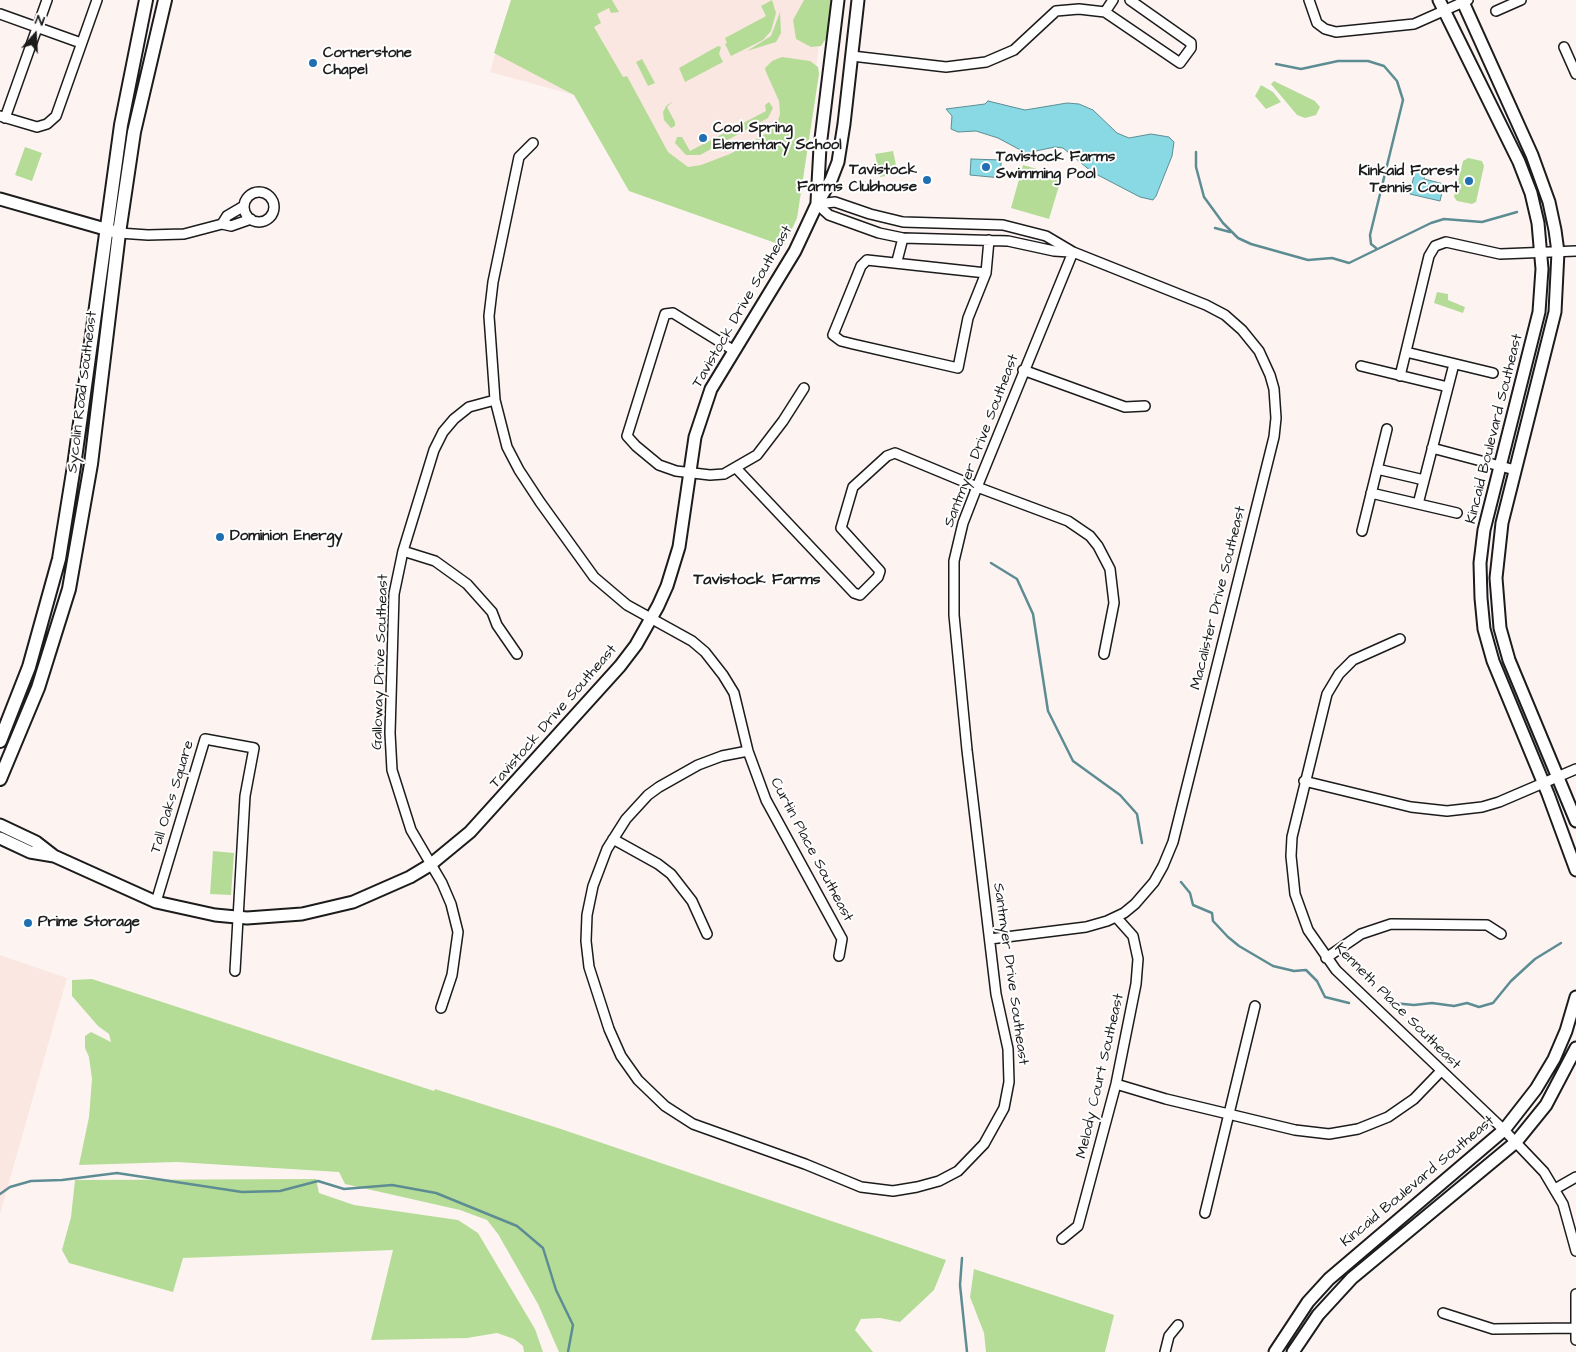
<!DOCTYPE html>
<html>
<head>
<meta charset="utf-8">
<style>
	body { margin:0 }
	#map { position:relative; width:1576px; height:1352px; overflow:hidden; background:#fdf4f2; font-family:"Architects Daughter",sans-serif }
	canvas { display:block }
	.north { position:absolute; left:10px; top:10px; width:50px; height:50px; -webkit-text-stroke:4px #fff; paint-order:stroke; rotate:19deg; font-size:14px; font-weight:700; line-height:20px; text-align:center; color:#1c1c1c }
	.north::after { content:''; display:block; margin:auto; width:18px; height:22px; background:#1c1c1c; clip-path:polygon(50% 0,100% 100%,50% 72%,0 100%) }
</style>
</head>
<body>
<div id="map">
<canvas width="1576" height="1352"></canvas>
<div class="north">N</div>
</div>
<script>
const g = document.querySelector('canvas').getContext('2d');
g.lineJoin = 'round';
function fill(path, color) { g.fillStyle = color; g.fill(path, 'evenodd'); }
const toPath = rows => new Path2D(rows.map(r => 'M' + r).join(''));
function strokePath(path, color, width, dash) { g.strokeStyle = color; g.lineWidth = width; g.lineCap = dash ? 'butt' : 'round'; g.setLineDash(dash || []); g.stroke(path); }
function write(font, color, halo, rows, align = 'center') {
  g.font = font + ' "Architects Daughter",sans-serif'; g.lineWidth = 4; g.setLineDash([]); g.textBaseline = 'middle'; g.strokeStyle = halo; g.fillStyle = color; for (const [text, x, y, turn = 0] of rows) {
    g.save(); g.translate(x, y); g.rotate((+turn || 0) * Math.PI / 180); g.textAlign = isNaN(turn) ? turn : align; if (halo) g.strokeText(text, 0, 0); g.fillText(text, 0, 0); g.restore();
  }
}
const built = toPath([
	[511,0,824,0,803,181,797,218,784,246,629,191,574,95,490,72],
	[0,955,67,978,0,1214]
]);
const green = toPath([
	[511,0,612,0,619,12,611,13,609,8,597,14,601,23,594,27,623,77,627,76,668,152,688,167,701,165,730,154,769,132,777,124,780,114,779,101,766,72,765,68,772,61,782,57,810,61,818,67,819,74,797,218,784,246,629,191,574,95,494,53],
	[772,0,776,13,771,31,763,40,731,56,725,44,727,43,725,38,766,16,761,6],
	[804,0,832,0,827,37,821,46,811,47,796,39,793,20],
	[780,12,781,33,776,42,747,51,771,36],
	[718,46,721,47,719,54,723,62,685,82,679,68],
	[642,59,655,83,648,86,636,62],
	[1274,81,1315,101,1320,107,1316,115,1305,118,1297,115,1271,84],
	[1261,85,1273,92,1281,102,1266,109,1255,96],
	[673,101,667,107,675,122,675,126,671,128,664,120,663,112,666,106],
	[769,102,773,108,768,118,700,155,686,155,675,143,677,137,682,137,690,151,766,111,765,105],
	[25,147,42,153,32,181,15,175],
	[893,151,898,174,880,177,875,154],
	[1468,158,1482,161,1484,166,1476,202,1472,204,1457,201,1454,197,1463,161],
	[1023,165,1062,176,1049,219,1011,208],
	[1437,292,1448,294,1448,300,1465,307,1463,313,1434,303],
	[213,851,234,853,231,895,210,894],
	[92,979,434,1091,435,1089,561,1129,946,1260,934,1290,900,1322,880,1318,861,1319,855,1330,873,1352,559,1352,538,1304,498,1234,487,1220,460,1210,345,1184,339,1172,177,1162,79,1165,89,1117,92,1079,89,1057,85,1048,85,1036,91,1032,111,1042,109,1034,98,1026,72,996,72,980],
	[316,1179,319,1193,354,1205,458,1220,478,1233,535,1329,543,1352,524,1352,523,1346,514,1339,497,1333,467,1338,371,1340,393,1250,183,1258,173,1292,69,1263,62,1250,71,1217,75,1180],
	[974,1269,1114,1315,1105,1352,986,1352,984,1333,970,1297]
]);
const water = toPath([
	[988,101,1025,110,1067,103,1079,104,1093,110,1117,133,1129,138,1151,134,1169,137,1174,142,1172,156,1156,196,1153,200,1140,197,1092,172,1063,148,1055,147,1026,153,998,138,976,131,958,132,951,129,952,116,946,109,985,104,988,101],
	[971,159,1001,160,1001,178,970,175,971,159],
	[1416,166,1426,168,1424,179,1444,184,1440,201,1410,194,1416,166]
]);
const stream = toPath([
	[1276,64,1301,69,1338,61,1368,61,1384,66,1397,81,1403,100,1370,235,1371,244,1376,248],
	[1196,152,1196,167,1204,197,1223,223,1238,238,1251,244,1308,260,1332,258,1349,263,1431,223,1444,219,1482,222,1517,212],
	[1215,228,1230,232],
	[991,563,1017,579,1033,614,1048,711,1073,761,1120,795,1137,814,1142,843],
	[1181,882,1190,893,1193,905,1212,913,1213,921,1228,937,1239,946,1273,966,1294,971,1306,970,1317,981,1325,997,1349,1003],
	[1393,1003,1414,1005,1432,1003,1454,1006,1467,1003,1479,1007,1493,1003,1511,981,1535,959,1561,943],
	[0,1194,10,1187,31,1181,62,1180,117,1173,242,1192,280,1191,318,1181,344,1189,392,1185,436,1193,517,1226,543,1248,556,1290,573,1325,568,1352],
	[962,1258,960,1285,967,1352]
]);
const minor = toPath([
	[1309,0,1317,23,1325,29,1336,32,1414,24,1468,0],
	[1496,11,1521,0],
	[1105,12,1180,63,1191,48,1191,43,1130,0],
	[0,14,81,43],
	[1564,47,1576,74],
	[852,56,946,67,986,62,1014,50,1056,11,1079,9,1105,12,1113,0],
	[0,116,37,127,47,124,56,116,97,0],
	[5,118,47,0],
	[533,143,519,157,493,282,489,316,495,400,507,447,519,470,540,502,594,577,627,605,692,641,705,652,723,675,734,693,748,751,766,800,842,939,839,956],
	'244 207a15 15 0 1 1 30 0a15 15 0 1 1-30 0Z',
	[817,204,835,202,870,214,903,222,1003,225,1046,236,1073,252,1206,305,1225,315,1242,330,1259,351,1270,375,1274,389,1276,418,1274,437,1173,842,1163,866,1154,882,1135,904,1124,913,1107,921,1086,927,990,939],
	[817,204,829,215,879,233,903,238,1008,241,1054,251,1070,252],
	[222,224,227,216,244,206],
	[119,233,148,235,184,234,222,224,231,226,251,219],
	[897,261,903,238],
	[986,273,867,260,861,266,833,335,841,341,853,344,958,368,968,318,986,273,989,240],
	[733,350,673,313,665,314,627,436,636,446,659,465,676,471,710,475,724,474,757,455,783,421,804,388],
	[1406,352,1493,373],
	[1361,366,1448,387],
	[1023,370,1125,407,1145,406],
	[1400,376,1429,256,1435,246,1446,242,1500,254,1576,251],
	[1432,448,1515,470],
	[736,468,854,593,860,595,878,577,880,571,841,528,853,487,887,456,895,453,977,487,1068,521,1090,536,1098,546,1110,569,1114,603,1104,654],
	[1377,469,1424,480],
	[1371,493,1457,513],
	[1418,504,1454,364],
	[1362,531,1387,429],
	[403,551,435,561,467,584,492,612,497,625,517,654],
	[1400,639,1353,660,1339,674,1327,694,1292,837,1291,856,1295,894,1308,930,1336,970,1504,1130,1544,1172,1563,1204,1576,1251],
	[748,751,722,756,698,765,659,787,648,795,626,819,607,849,593,886,587,915,586,941,589,967,609,1029,621,1056,638,1080,665,1106,693,1124,805,1164,861,1187,893,1191,917,1187,939,1181,958,1171,984,1144,1004,1108,1009,1082,1008,1049,996,994,967,750,954,615,954,561,963,523,977,487,1073,252],
	[1304,781,1411,807,1447,811,1482,807,1499,802,1576,769],
	[613,839,658,864,671,874,692,901,707,934],
	[156,902,205,739,254,748,245,796,235,971],
	[1326,958,1361,934,1391,924,1487,925,1501,934],
	[441,1008,452,975,458,932,451,904,442,883,411,830,392,770,390,733,394,594,403,551,434,450,443,432,454,419,469,407,495,400],
	[1116,1084,1166,1099,1295,1130,1329,1134,1358,1129,1388,1117,1414,1099,1441,1071],
	[1555,1189,1576,1177],
	[1205,1213,1255,1006],
	[1062,1239,1078,1226,1116,1084,1136,984,1138,959,1133,936,1116,917],
	[1576,1294,1576,1340],
	[1443,1313,1493,1329,1575,1328],
	[1165,1352,1169,1336,1178,1325]
]);
const tertiary = toPath([
	[1439,0,1519,162,1531,193,1538,223,1542,269,1539,312,1484,530,1480,563,1481,598,1484,629,1493,661,1548,794,1576,870],
	[1462,0,1532,155,1549,202,1555,230,1558,252,1555,312,1502,523,1496,578,1500,628,1509,660,1576,821],
	[0,199,119,233],
	[817,202,820,147,838,0],
	[0,825,36,842,54,856,156,902,215,915,247,918,302,914,353,902,410,877,430,865,470,832,620,666,636,645,658,606,667,586,679,547,695,437,711,389,795,251,817,204,831,180,838,162,844,124,858,0],
	[0,838,30,852,54,856],
	[1275,1352,1308,1302,1329,1279,1504,1130,1536,1089,1554,1059,1566,1031,1576,997],
	[1293,1352,1318,1315,1352,1278,1516,1142,1546,1105,1576,1048]
]);
const secondary = toPath([
	[0,741,29,667,59,559,74,466,121,125,146,0],
	[0,779,38,688,69,589,91,464,119,233,134,132,165,0]
]);
const markers = [
	[313,63,5,"#1f6fb2"],
	[703,138,5,"#1f6fb2"],
	[986,167,5,"#1f6fb2"],
	[927,180,5,"#1f6fb2"],
	[1469,181,5,"#1f6fb2"],
	[220,537,5,"#1f6fb2"],
	[28,923,5,"#1f6fb2"]
];
const poiNames = [
	["Cornerstone",323,54],
	["Chapel",323,71],
	["Cool Spring",713,129],
	["Elementary School",713,146],
	["Tavistock Farms",996,158],
	["Swimming Pool",996,175],
	["Tavistock",917,171,"right"],
	["Farms Clubhouse",917,188,"right"],
	["Kinkaid Forest",1459,172,"right"],
	["Tennis Court",1459,189,"right"],
	["Dominion Energy",230,537],
	["Prime Storage",38,923]
];
const streetNames = [
	["Tavistock Drive Southeast",743,307,-60],
	["Sycolin Road Southeast",83,392,-83],
	["Kincaid Boulevard Southeast",1495,429,-76],
	["Santmyer Drive Southeast",982,441,-69],
	["Macalister Drive Southeast",1219,598,-76],
	["Galloway Drive Southeast",381,662,-88],
	["Tavistock Drive Southeast",554,717,-49],
	["Tall Oaks Square",173,797,-73],
	["Curtin Place Southeast",811,850,62],
	["Santmyer Drive Southeast",1010,974,82],
	["Kenneth Place Southeast",1397,1007,45],
	["Melody Court Southeast",1101,1076,-77],
	["Kincaid Boulevard Southeast",1418,1182,-40]
];
const neighbourhoodNames = [
	["Tavistock Farms",757,581]
];
fill(built, '#fbe7e2');
fill(green, '#b5dc97');
fill(water, '#88d9e3');
strokePath(water, '#5d8d93', 1);
strokePath(stream, '#5d8d93', 2.5);
strokePath(minor, '#1c1c1c', 12);
strokePath(tertiary, '#1c1c1c', 15);
strokePath(secondary, '#1c1c1c', 16);
strokePath(minor, '#fff', 9);
strokePath(tertiary, '#fff', 11);
strokePath(secondary, '#fff', 12);
for (const [x, y, r, color] of markers) { const dot = new Path2D(); dot.arc(x, y, r, 0, 2 * Math.PI); g.fillStyle = color; g.fill(dot); strokePath(dot, '#fff', 2); }
write('bold 15px', '#1c1c1c', '#fff', poiNames, 'left');
write('15px', '#1c1c1c', '#fff', streetNames);
write('bold 16px', '#1c1c1c', '#fff', neighbourhoodNames);
</script>
</body>
</html>
